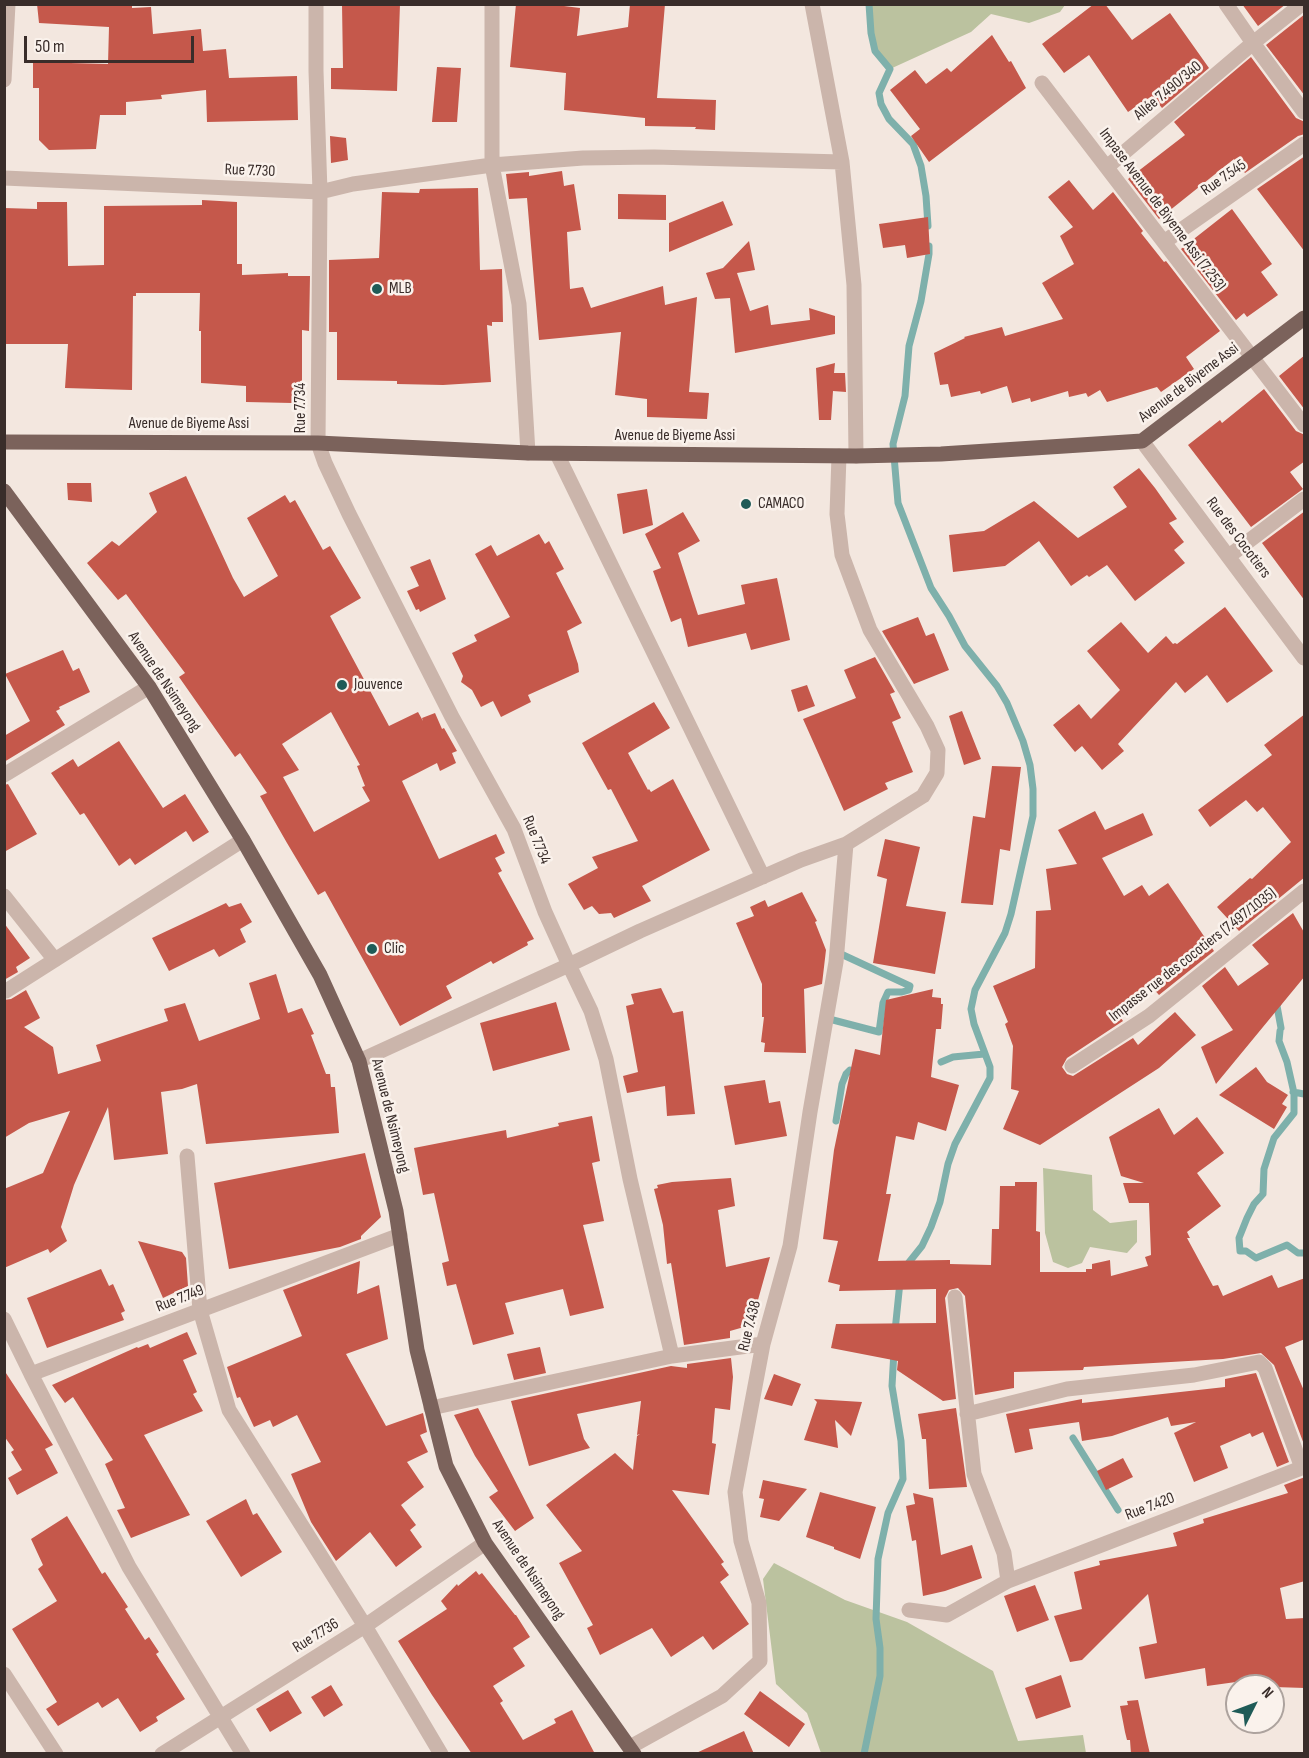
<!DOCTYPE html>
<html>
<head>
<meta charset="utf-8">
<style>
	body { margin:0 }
	#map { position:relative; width:1309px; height:1758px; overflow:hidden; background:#f3e7df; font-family:"Sofia Sans Condensed",sans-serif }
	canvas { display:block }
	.frame { position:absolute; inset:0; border:6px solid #392d2a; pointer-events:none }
	.north { position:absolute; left:1225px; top:1674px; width:60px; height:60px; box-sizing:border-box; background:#faf2ec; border:2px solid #ada39e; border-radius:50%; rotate:48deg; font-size:16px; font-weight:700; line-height:24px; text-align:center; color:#392d2a }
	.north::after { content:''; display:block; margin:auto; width:21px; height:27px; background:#1f5b57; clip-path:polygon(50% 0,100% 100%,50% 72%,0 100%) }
	.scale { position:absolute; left:24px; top:36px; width:170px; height:27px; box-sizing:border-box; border:3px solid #392d2a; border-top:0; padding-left:8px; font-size:18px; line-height:21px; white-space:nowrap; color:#392d2a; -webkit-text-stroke:4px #faf2ec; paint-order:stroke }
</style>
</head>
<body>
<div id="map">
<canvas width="1309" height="1758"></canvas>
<div class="frame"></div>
<div class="north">N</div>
<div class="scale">50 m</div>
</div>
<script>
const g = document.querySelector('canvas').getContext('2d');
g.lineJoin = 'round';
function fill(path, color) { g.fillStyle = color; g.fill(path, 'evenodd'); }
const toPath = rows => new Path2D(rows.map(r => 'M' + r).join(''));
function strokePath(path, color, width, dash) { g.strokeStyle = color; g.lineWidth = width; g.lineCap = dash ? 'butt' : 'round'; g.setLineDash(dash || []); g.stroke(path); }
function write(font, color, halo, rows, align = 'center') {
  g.font = font + ' "Sofia Sans Condensed",sans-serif'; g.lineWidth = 5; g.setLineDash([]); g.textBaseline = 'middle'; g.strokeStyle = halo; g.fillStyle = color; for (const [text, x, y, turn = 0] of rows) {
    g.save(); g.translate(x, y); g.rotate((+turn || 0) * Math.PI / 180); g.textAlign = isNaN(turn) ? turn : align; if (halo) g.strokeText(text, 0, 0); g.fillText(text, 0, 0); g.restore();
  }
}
const green = toPath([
	[869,5,869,4,1065,5,1060,12,1029,23,991,14,971,32,890,69,875,51,871,33],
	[1043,1168,1092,1175,1093,1210,1110,1223,1137,1220,1137,1242,1127,1253,1090,1247,1082,1263,1068,1268,1053,1262,1045,1233],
	[774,1563,845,1600,907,1622,993,1671,1018,1741,1083,1735,1086,1753,821,1753,807,1713,776,1684,763,1579]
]);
const stream = toPath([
	[869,4,871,33,875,51,890,69,879,93,881,104,889,119,913,144,921,166,926,196,928,226],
	[1279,1001,1277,1006,1281,1028],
	[833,1020,879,1032,883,1003,888,992,902,992,909,990,910,986,841,954],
	[1280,1031,1279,1041,1287,1062,1294,1093,1294,1113,1274,1138,1264,1169,1263,1194,1254,1204,1247,1218,1239,1238,1240,1251,1246,1251,1256,1258,1287,1245,1298,1253,1304,1253],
	[941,1062,953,1057,984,1054],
	[1293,1092,1304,1094],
	[836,1121,842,1084,846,1074,850,1070,856,1073],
	[906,1266,922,1246,931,1227,940,1202,948,1164,955,1144,990,1078,990,1067,974,1024,971,1009,975,990,1005,933,1011,914,1033,816,1033,789,1030,765,1023,741,1007,703,997,686,965,646,949,616,931,588,898,503,893,444,905,396,909,346,921,301,929,254,929,246],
	[895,1331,900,1282],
	[1073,1438,1118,1510],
	[864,1754,880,1676,880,1648,876,1619,878,1559,888,1513,903,1479,901,1441,892,1386,894,1351]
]);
const building = toPath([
	[37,4,132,4,132,8,151,7,153,34,201,29,203,51,226,49,229,78,297,76,298,120,207,122,206,90,161,95,162,99,126,102,126,115,100,115,96,149,49,150,39,140,39,88,33,88,33,62,108,64,109,27,39,23],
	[342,4,400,4,397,91,331,89,331,68,343,68],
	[516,4,548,4,580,8,577,36,628,27,630,4,665,4,657,98,716,100,715,130,695,129,696,127,645,126,645,118,564,110,566,73,510,67],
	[1094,4,1105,4,1132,40,1170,13,1209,68,1162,108,1152,96,1128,112,1089,55,1064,73,1042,44],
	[1242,4,1286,4,1258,26],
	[1305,14,1305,96,1266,45],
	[992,35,1009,62,1011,61,1026,88,929,162,911,136,920,129,890,90,915,70,926,84,947,68,951,72],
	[1251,57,1296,118,1305,122,1305,134,1298,136,1245,173,1234,159,1159,219,1128,179,1185,135,1174,122],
	[437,67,461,68,457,122,432,122],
	[330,136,346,138,348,160,331,163],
	[1305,156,1305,252,1257,189],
	[562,171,564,186,574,184,581,230,567,232,570,289,583,287,591,308,663,286,665,305,697,297,689,392,709,393,707,419,647,417,647,399,615,395,621,332,539,340,527,198,509,199,506,174,529,172,529,176],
	[1069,180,1093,210,1113,192,1143,231,1141,233,1164,262,1166,261,1220,331,1186,357,1194,369,1161,392,1157,387,1107,402,1100,390,1088,397,1086,393,1069,397,1068,391,1031,402,1030,398,1012,403,1007,386,981,394,980,391,951,397,948,384,940,385,934,353,965,338,964,337,1002,327,1005,336,1063,319,1042,283,1074,264,1060,236,1073,227,1048,197],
	[478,188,480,270,502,269,503,322,492,322,492,326,487,325,491,382,443,385,397,384,397,381,337,380,337,332,329,332,329,260,379,258,382,192,419,193,420,189],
	[618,194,666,195,666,220,618,219],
	[202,200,237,202,237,264,242,264,242,275,288,273,288,276,310,276,309,331,302,330,302,392,292,403,246,402,246,386,201,383,201,331,199,331,200,293,136,293,136,296,133,296,132,390,65,388,68,344,4,344,4,208,37,209,37,202,67,202,68,266,104,265,104,206,202,205],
	[723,201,733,225,669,252,669,223],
	[1232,209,1272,264,1261,272,1278,295,1247,317,1244,313,1236,320,1181,249],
	[928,217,930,254,907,258,905,245,883,248,879,224],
	[749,241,755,270,737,273,750,311,768,305,771,325,810,320,809,308,835,316,835,334,735,353,730,298,715,299,706,273,723,268],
	[1305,355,1305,410,1279,376],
	[835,363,834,373,845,373,846,392,833,391,831,420,819,420,816,368],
	[1264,389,1296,431,1305,435,1305,461,1290,472,1303,489,1251,527,1188,445,1220,420,1222,423],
	[1139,468,1155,488,1177,519,1169,523,1184,542,1174,550,1185,563,1135,601,1107,565,1089,577,1087,575,1071,586,1039,541,1005,566,953,572,949,535,984,531,1034,501,1078,538,1127,507,1113,487],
	[186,476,233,578,244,597,278,576,247,518,285,495,290,503,295,500,323,550,330,546,361,598,330,616,389,726,418,712,423,721,422,718,435,713,442,729,444,728,457,751,452,753,456,763,440,771,437,763,402,781,439,859,496,834,505,853,495,858,502,871,498,873,534,939,527,942,528,945,493,964,491,961,446,986,452,998,400,1026,325,891,318,895,287,843,260,796,267,793,240,753,235,757,179,677,185,673,126,594,118,600,87,563,112,541,119,546,157,512,149,493],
	[331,712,360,765,357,766,365,786,362,787,370,801,314,832,283,777,299,770,282,744],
	[67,483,91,483,92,502,68,500],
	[647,489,653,525,623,534,617,494],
	[1305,511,1305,601,1262,543],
	[683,512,700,541,678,553,698,615,745,604,741,585,777,578,790,640,751,650,746,633,688,647,681,618,671,622,653,571,661,568,645,534],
	[539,534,545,544,549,541,564,569,556,573,582,623,567,631,578,664,579,672,528,695,531,702,501,717,493,701,481,707,472,690,461,682,463,676,452,653,477,641,474,635,510,617,475,554,491,545,497,556],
	[430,559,446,599,420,612,419,609,416,610,407,591,419,586,410,567],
	[1225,607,1273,671,1227,703,1207,675,1185,693,1176,682,1118,744,1124,751,1102,770,1082,746,1075,752,1053,725,1079,704,1091,719,1120,690,1087,651,1121,622,1148,653,1166,636,1173,644,1175,643,1177,644],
	[918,617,926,636,934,633,949,670,914,684,882,631],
	[63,650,73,671,79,668,90,692,59,707,60,709,56,711,65,725,4,762,4,736,30,721,5,674],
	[875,657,895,692,890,694,901,718,892,722,913,772,885,783,888,789,844,811,803,719,856,698,844,670],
	[807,685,815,706,798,712,791,690],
	[654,702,670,728,628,753,648,790,649,789,651,792,673,779,710,850,642,886,651,901,614,918,611,913,599,914,592,906,584,910,568,884,598,868,592,857,638,841,611,789,608,790,582,743],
	[962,711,981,759,964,765,949,716],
	[1305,714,1305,877,1239,931,1217,907,1250,878,1252,879,1291,842,1263,807,1257,812,1246,800,1210,827,1198,810,1272,755,1264,745],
	[119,741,163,808,185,794,209,832,193,842,186,831,135,865,130,858,119,866,84,813,80,815,51,773,73,759,78,767],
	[992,766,1021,767,1010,851,1000,849,993,905,961,903,973,816,985,818],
	[8,784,37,834,4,852,4,785],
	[1095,811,1105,830,1143,813,1153,835,1102,858,1124,896,1142,885,1149,896,1168,883,1214,951,1159,995,1151,986,1116,1011,1123,1021,1067,1058,1062,1067,1067,1074,1073,1076,1133,1038,1138,1045,1175,1012,1196,1035,1159,1068,1040,1145,1003,1129,1019,1091,1011,1089,1013,1046,1005,1024,1008,1022,993,986,1035,968,1036,911,1051,910,1046,869,1077,864,1058,830],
	[885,839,920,847,906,906,946,912,935,974,873,963,887,879,877,876],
	[802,892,817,921,815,922,826,950,822,984,804,989,806,1053,764,1052,765,1043,761,1042,764,1017,762,1017,762,984,736,923,754,916,750,907,765,900,768,907],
	[226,903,229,907,241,903,252,922,240,929,246,942,219,957,214,949,169,971,152,938],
	[1293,913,1305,934,1305,976,1216,1084,1201,1047,1233,1030,1202,986,1225,967,1238,986,1269,964,1252,945],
	[4,923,30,958,16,967,18,972,4,980],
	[276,974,288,1013,302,1008,314,1034,311,1035,326,1074,330,1074,331,1087,335,1087,339,1133,206,1144,197,1084,182,1089,161,1092,168,1154,114,1160,108,1107,74,1185,61,1227,67,1241,50,1253,48,1249,4,1268,4,1189,43,1173,70,1111,29,1123,4,1138,4,1000,11,999,26,990,40,1018,24,1027,53,1047,58,1074,101,1061,96,1045,168,1021,164,1009,185,1003,199,1041,260,1019,249,983],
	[661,988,673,1013,683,1011,695,1114,667,1116,665,1086,627,1093,623,1076,638,1072,626,1006,634,1004,631,994],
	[933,989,932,997,941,998,941,1004,943,1004,941,1029,936,1029,931,1077,959,1085,946,1131,918,1122,914,1140,896,1136,886,1194,891,1194,878,1261,950,1260,950,1264,991,1265,992,1229,999,1229,1000,1186,1015,1186,1015,1182,1037,1182,1036,1231,1040,1232,1040,1272,1086,1272,1086,1269,1092,1269,1092,1264,1110,1260,1111,1276,1148,1266,1145,1257,1151,1255,1149,1203,1129,1203,1123,1183,1144,1183,1121,1176,1109,1137,1159,1108,1174,1135,1197,1117,1224,1153,1197,1173,1221,1206,1187,1232,1190,1238,1187,1238,1213,1286,1218,1285,1223,1296,1272,1275,1278,1288,1305,1278,1305,1339,1285,1347,1305,1393,1305,1447,1274,1365,1261,1353,1223,1359,1084,1367,1083,1370,1014,1372,1014,1388,975,1395,965,1296,958,1288,949,1290,945,1298,956,1399,943,1401,897,1370,898,1361,831,1348,836,1324,936,1323,936,1289,839,1291,840,1285,828,1282,838,1241,823,1239,834,1150,855,1049,880,1055,886,1000],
	[556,1002,570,1050,493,1071,480,1023],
	[1256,1067,1267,1082,1288,1095,1282,1104,1287,1107,1274,1129,1219,1095],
	[765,1080,769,1103,780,1101,787,1136,735,1145,724,1086],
	[592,1116,600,1161,592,1163,604,1221,583,1225,604,1308,570,1316,563,1289,505,1303,514,1334,473,1345,456,1284,447,1286,442,1263,449,1261,434,1193,423,1195,414,1148,506,1130,507,1138,559,1126,558,1123],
	[365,1153,381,1217,361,1236,361,1239,340,1247,229,1269,214,1183],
	[731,1178,735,1206,718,1210,726,1267,770,1257,751,1325,730,1331,730,1338,684,1345,671,1263,667,1264,663,1225,654,1189,658,1188,657,1185,672,1182],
	[138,1241,182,1252,186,1258,188,1286,163,1298],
	[360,1261,357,1294,379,1285,388,1339,346,1354,386,1426,423,1413,427,1432,420,1435,428,1452,407,1462,424,1487,401,1505,416,1525,410,1530,422,1547,396,1567,370,1532,336,1561,311,1522,291,1474,321,1462,297,1415,273,1427,270,1420,254,1427,240,1397,237,1398,227,1367,302,1336,283,1290],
	[101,1269,109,1286,113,1284,125,1311,121,1313,124,1320,47,1348,27,1298],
	[187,1332,197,1354,183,1360,197,1392,193,1394,203,1411,144,1435,190,1515,131,1538,117,1510,125,1508,105,1464,113,1460,73,1397,65,1403,52,1385,137,1347,138,1348,148,1344,150,1348],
	[540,1347,546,1373,514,1380,507,1354],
	[731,1358,733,1377,730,1410,715,1408,712,1443,716,1444,709,1495,672,1490,724,1562,721,1564,729,1575,720,1582,749,1624,713,1650,703,1636,671,1657,652,1628,600,1655,587,1628,593,1625,559,1563,582,1551,546,1505,615,1453,633,1470,637,1436,640,1434,637,1435,641,1401,577,1414,584,1439,590,1448,529,1466,511,1401,671,1366,687,1368,687,1364],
	[4,1370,53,1445,45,1449,58,1473,17,1495,8,1478,22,1470,11,1452,14,1450,4,1436],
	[1256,1373,1289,1462,1277,1467,1263,1432,1252,1437,1250,1433,1220,1446,1228,1468,1194,1482,1174,1433,1196,1422,1171,1426,1168,1417,1112,1436,1082,1441,1079,1422,1029,1429,1033,1449,1015,1453,1006,1414,1082,1399,1082,1403,1225,1387,1225,1379],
	[774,1374,801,1384,792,1406,764,1399],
	[814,1399,862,1402,851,1436,835,1420,838,1448,804,1440,817,1402],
	[478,1408,534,1518,515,1531,489,1497,498,1491,475,1456,454,1415],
	[956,1408,967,1487,929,1489,926,1439,922,1439,918,1414],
	[1123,1458,1133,1477,1106,1490,1097,1471],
	[1305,1477,1305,1581,1280,1588,1286,1619,1305,1618,1305,1688,1243,1686,1243,1681,1207,1686,1205,1668,1145,1679,1139,1647,1157,1643,1148,1594,1082,1660,1070,1662,1054,1616,1082,1609,1074,1572,1100,1565,1099,1561,1177,1546,1173,1533,1204,1523,1203,1519,1288,1493,1284,1485],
	[763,1480,807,1489,779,1521,760,1517,764,1499,759,1498],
	[820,1492,876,1507,860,1559,834,1549,834,1547,806,1537],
	[913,1493,933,1498,941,1555,972,1545,982,1578,945,1591,923,1596,916,1540,912,1541,906,1506,915,1504],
	[246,1499,253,1515,257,1513,282,1552,241,1577,206,1521],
	[67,1516,102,1574,105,1572,128,1607,125,1609,145,1640,149,1637,159,1652,156,1654,185,1699,156,1717,158,1721,140,1732,118,1698,102,1708,98,1702,58,1726,46,1709,57,1702,12,1629,57,1601,38,1569,43,1565,31,1539],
	[476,1571,479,1575,482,1573,515,1615,516,1615,530,1637,513,1648,525,1666,493,1686,503,1701,500,1703,523,1740,556,1723,554,1719,572,1710,595,1754,472,1754,432,1695,398,1641,447,1609,441,1601,457,1584,458,1586],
	[1035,1585,1049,1620,1017,1632,1004,1596],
	[1061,1675,1071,1707,1036,1719,1025,1688],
	[331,1685,343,1705,324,1717,311,1697],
	[288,1690,302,1713,270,1732,256,1709],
	[760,1691,805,1724,789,1747,744,1714],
	[1138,1700,1146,1737,1150,1754,1131,1754,1130,1740,1127,1740,1125,1732,1120,1706,1128,1705,1127,1701],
	[744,1731,754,1754,694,1754]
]);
const minor = toPath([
	[316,4,316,71,320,192,318,443,325,463,349,514,452,717,514,829,545,912,569,965,640,931,801,860,846,844,923,796,937,773,938,750,927,726,870,630,842,555,837,514,839,456],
	[492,4,492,165,519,304,528,453],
	[812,4,842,162,854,285,856,456],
	[1302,4,1253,43,1304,112],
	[4,80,8,4],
	[1042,83,1304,425],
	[1107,167,1253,43,1226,4],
	[4,178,320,192,353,184,492,165,583,158,654,157,842,162],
	[1164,242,1304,144],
	[1142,441,1304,658],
	[557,454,763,877],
	[1229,556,1304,499],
	[4,775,149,687],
	[4,896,55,960],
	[6,991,243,840],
	[359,1061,569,965,591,1011,606,1059,630,1179,672,1356],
	[1072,1066,1149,1016,1304,891],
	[187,1156,200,1310,229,1410,365,1626,441,1754],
	[955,1297,974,1474,1004,1553,1008,1581],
	[4,1319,31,1374,400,1235],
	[31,1374,129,1567,243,1754],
	[431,1408,672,1356,763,1344],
	[967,1414,1067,1389,1194,1375,1259,1362,1265,1368,1302,1468],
	[909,1610,947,1615,1008,1581,1304,1467],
	[4,1674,56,1754],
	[630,1747,722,1696,760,1661,759,1603,741,1541,735,1492,763,1344,790,1246,810,1112,836,962,846,844],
	[162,1754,365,1626,485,1543]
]);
const major = toPath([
	[4,442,318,443,528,453,856,456,941,454,1142,441,1304,318],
	[4,491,149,687,243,840,320,975,359,1061,396,1211,417,1350,446,1466,485,1543,634,1754]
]);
const markers = [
	[377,289,6,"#1f5b57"],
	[746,504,6,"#1f5b57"],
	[342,685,6,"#1f5b57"],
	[372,949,6,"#1f5b57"]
];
const streetNames = [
	["Allée 7.490/340",1168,91,-40],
	["Rue 7.730",250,171,2],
	["Rue 7.545",1224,178,-35],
	["Impase Avenue de Biyeme Assi (7.253)",1162,210,53],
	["Avenue de Biyeme Assi",1189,383,-37],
	["Rue 7.734",301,408,-90],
	["Avenue de Biyeme Assi",189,424],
	["Avenue de Biyeme Assi",675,436],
	["Rue des Cocotiers",1238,538,53],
	["Avenue de Nsimeyong",164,682,56],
	["Rue 7.734",536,840,68],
	["Impasse rue des cocotiers (7.497/1035)",1193,955,-38],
	["Avenue de Nsimeyong",390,1116,76],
	["Rue 7.749",180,1299,-21],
	["Rue 7.438",750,1326,-76],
	["Rue 7.420",1150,1507,-21],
	["Avenue de Nsimeyong",528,1570,56],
	["Rue 7.736",316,1636,-32]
];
const poiNames = [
	["MLB",389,289],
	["CAMACO",758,504],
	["Jouvence",354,685],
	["Clic",384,949]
];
fill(green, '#bbc29f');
strokePath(stream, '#7eb0ab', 7);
fill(building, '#c5584b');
strokePath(minor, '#cbb5ab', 15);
strokePath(major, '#7b625b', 15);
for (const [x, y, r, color] of markers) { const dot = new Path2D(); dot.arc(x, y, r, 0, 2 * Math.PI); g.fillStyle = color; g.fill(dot); strokePath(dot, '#faf2ec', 2); }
write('16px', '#392d2a', '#faf2ec', streetNames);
write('16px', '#392d2a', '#faf2ec', poiNames, 'left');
</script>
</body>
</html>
